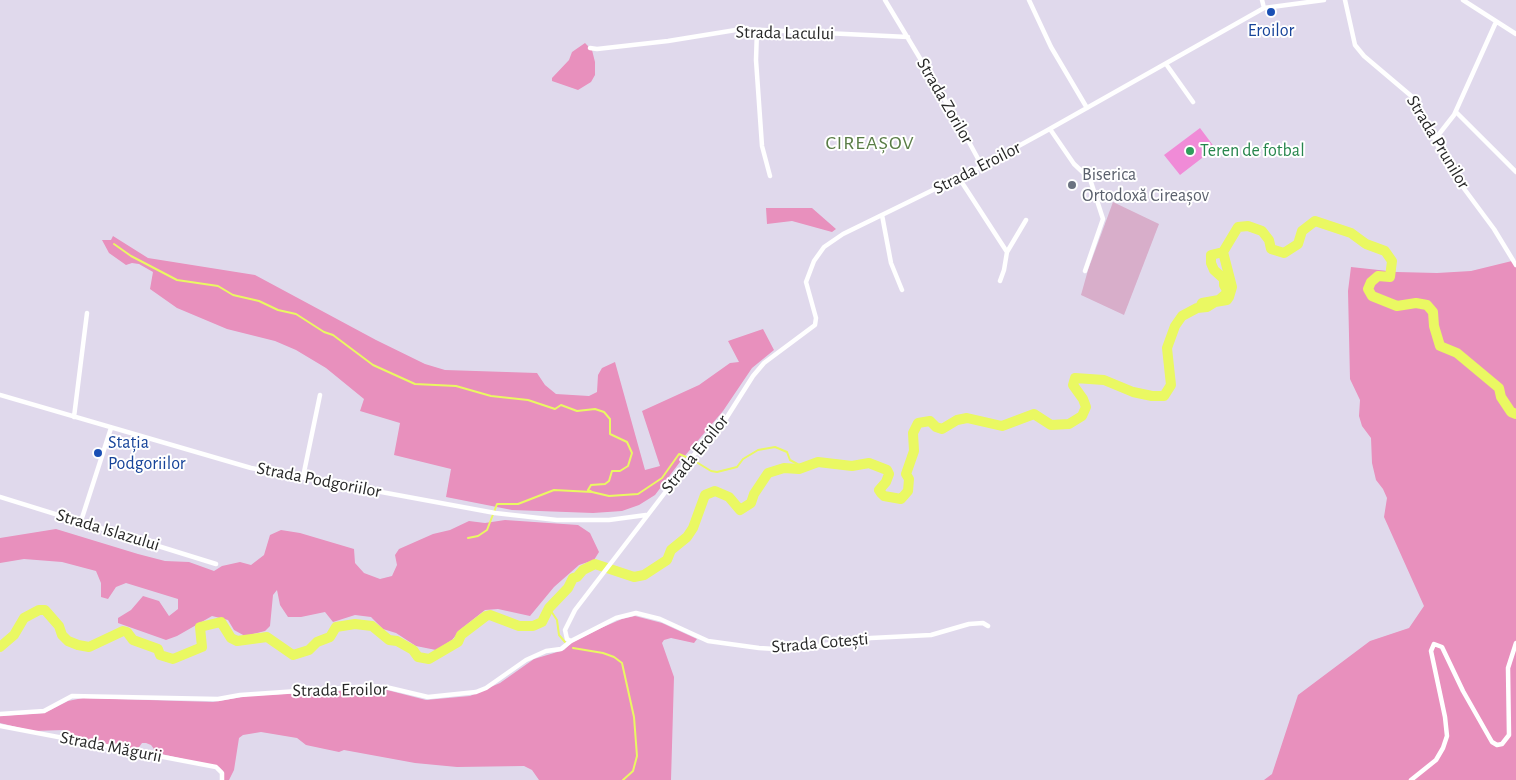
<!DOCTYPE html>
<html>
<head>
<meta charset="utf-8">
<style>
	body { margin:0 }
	canvas { display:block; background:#e0d9ec }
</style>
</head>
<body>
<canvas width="1516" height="780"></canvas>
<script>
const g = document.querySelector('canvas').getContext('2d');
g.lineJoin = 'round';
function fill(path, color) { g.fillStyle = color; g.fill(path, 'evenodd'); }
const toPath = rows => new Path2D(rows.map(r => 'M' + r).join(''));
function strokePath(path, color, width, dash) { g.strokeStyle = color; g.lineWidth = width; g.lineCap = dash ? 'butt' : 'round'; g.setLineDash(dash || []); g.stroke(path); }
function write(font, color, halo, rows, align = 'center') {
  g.font = font + ' "Alegreya Sans",sans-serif'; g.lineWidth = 4; g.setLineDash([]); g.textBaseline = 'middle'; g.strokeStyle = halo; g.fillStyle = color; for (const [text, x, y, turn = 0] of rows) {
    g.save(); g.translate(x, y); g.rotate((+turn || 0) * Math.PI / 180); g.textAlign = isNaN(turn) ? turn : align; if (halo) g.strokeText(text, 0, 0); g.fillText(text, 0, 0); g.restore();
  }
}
const green = toPath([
	[585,43,592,50,595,62,595,75,591,82,578,90,552,81,552,78,569,60,572,52],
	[766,208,812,208,836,229,832,232,792,221,767,224],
	[113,236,148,258,255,275,376,340,425,364,445,370,537,373,545,385,556,394,589,396,597,392,598,375,602,368,615,362,645,470,660,466,642,411,699,385,730,363,739,362,728,341,763,329,774,350,752,368,723,411,683,458,655,495,639,505,622,511,593,513,512,510,446,497,451,469,394,455,400,423,360,411,364,399,326,368,296,350,275,341,227,329,177,308,150,289,153,272,139,264,132,263,126,265,109,253,102,240,111,240],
	[1516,260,1516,780,1264,780,1272,774,1298,695,1370,641,1409,628,1424,606,1384,517,1387,498,1383,489,1376,480,1372,463,1371,438,1362,426,1359,416,1360,400,1350,379,1348,291,1351,267,1397,272,1437,273,1471,271],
	[505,520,578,525,590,533,599,552,594,560,579,565,554,587,530,616,498,609,485,610,461,629,452,640,436,650,416,646,396,633,383,629,371,617,355,615,333,622,325,612,301,617,288,617,280,605,277,590,273,595,270,626,265,631,245,636,234,630,228,620,212,616,177,636,166,640,118,623,118,618,131,610,143,596,159,601,169,616,178,609,178,599,126,583,116,587,108,599,101,597,101,583,96,571,62,562,24,559,0,563,0,538,56,529,138,554,165,561,189,562,214,571,222,566,240,562,251,565,264,555,270,535,281,530,300,533,354,549,355,563,364,573,380,579,392,576,397,565,395,555,399,549,433,534,450,530,469,521,485,523],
	[635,616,662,623,697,639,694,643,671,638,664,640,662,643,674,677,671,780,539,780,532,770,524,766,457,767,415,763,344,750,339,752,306,745,297,738,261,732,243,735,239,738,234,770,229,780,224,780,223,771,219,767,157,753,151,745,146,743,142,743,137,750,88,743,64,730,33,731,0,723,0,716,44,713,68,701,83,698,213,702,248,696,374,689,383,689,426,700,470,696,500,683,534,659,564,650,571,643,601,628,622,619]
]);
const cemetery = toPath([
	[1113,202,1159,224,1124,315,1081,295,1088,270]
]);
const pitch = toPath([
	[1200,128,1215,148,1180,175,1164,155]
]);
const stream = toPath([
	[114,244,131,256,177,280,218,286,233,295,259,301,278,310,296,314,324,332,333,335,373,365,415,384,456,386,491,396,528,400,555,409,561,405,577,411,595,409,604,412,610,419,610,434,627,442,632,453,628,466,620,471,612,471,609,481,605,484,591,485,588,490,592,492],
	[468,538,478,536,487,530,497,504,518,504,554,490,592,492,609,496,638,494,662,478,679,454,693,460,711,471,717,472,737,467,743,459,758,450,775,447,787,452,790,460,803,467],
	[549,608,557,620,559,635,565,642],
	[573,648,603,653,614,657,622,663,634,717,637,756,633,771,623,780]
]);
const river = toPath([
	[1223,252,1238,227,1248,226,1262,231,1269,240,1271,249,1284,253,1298,244,1302,231,1315,221,1351,233,1366,244,1385,251,1392,261,1390,277,1378,276,1371,282,1368,289,1372,296,1397,306,1416,303,1427,305,1433,312,1434,326,1440,346,1457,353,1499,388,1501,397,1511,412,1516,414],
	[0,647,14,635,24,618,39,610,45,610,59,626,62,635,68,641,78,645,89,647,123,631,127,632,133,640,158,649,160,655,173,659,202,647,200,627,221,622,231,638,237,641,267,637,293,655,309,650,317,642,330,637,336,627,355,624,372,626,389,640,397,641,413,650,418,657,429,659,458,642,461,635,486,616,490,615,519,626,533,626,542,622,549,608,568,588,573,578,577,577,583,570,595,564,634,577,644,575,667,560,671,550,687,537,693,528,705,495,715,491,729,497,740,510,751,503,754,494,768,473,784,468,799,469,818,462,852,466,869,463,887,470,889,474,886,482,879,490,881,493,884,496,901,499,908,491,909,479,906,474,914,451,913,433,918,423,930,421,936,427,942,429,957,420,967,418,1002,426,1034,414,1051,425,1069,424,1082,416,1086,407,1083,399,1073,385,1075,378,1104,380,1133,392,1152,396,1164,396,1171,385,1167,348,1175,326,1182,316,1197,308,1207,307,1215,302,1227,300,1229,297,1232,287,1223,252,1211,255,1211,263,1214,270,1224,279,1224,285,1228,292,1219,300,1202,303,1200,307]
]);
const minor = toPath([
	[885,0,957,120,982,166],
	[1029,0,1051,47,1087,108],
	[1262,0,1264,8],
	[1345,0,1355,45,1364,56,1416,100,1448,167,1494,229,1516,265],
	[1463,0,1516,34],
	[757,30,756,60,762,146,770,176],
	[590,48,597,49,668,41,742,29,908,37],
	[1166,64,1193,102],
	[1456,112,1516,172],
	[1050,129,1074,164,1090,179,1103,219,1085,271],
	[1436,138,1454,115,1496,22],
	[959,178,1007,252],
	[882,215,891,263,902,290],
	[1000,281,1004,270,1007,252,1026,220],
	[0,395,251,468,495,513,557,520,609,520,646,515],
	[74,417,87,313],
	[303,477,320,395],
	[0,497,216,564],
	[81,521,111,428],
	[571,641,567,639,565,630,575,610,703,443,722,425,753,376,764,363,815,325,816,318,806,282,814,261,824,247,843,234,982,166,1046,131,1264,8,1324,0],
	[0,714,44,711,72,696,218,699,240,695,371,686,390,688,428,697,476,692,486,688,526,660,546,651,561,649,571,641,616,618,636,613,660,619,708,641,759,648,791,650,871,638,931,635,969,624,983,623,988,626],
	[0,726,216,767,222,773,222,780],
	[1411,780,1436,760,1443,748,1447,736,1445,717,1431,651,1434,644,1442,647,1463,691,1492,742,1497,745,1502,744,1509,735,1508,668,1516,643]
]);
const markers = [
	[1271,12,5,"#1a4fb4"],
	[1190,151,5,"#2e9e5b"],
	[1072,185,5,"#6b7280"],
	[98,453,5,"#1a4fb4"]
];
const transitNames = [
	["Eroilor",1271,31],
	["Stația",108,443,"left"],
	["Podgoriilor",108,464,"left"]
];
const streetNames = [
	["Strada Lacului",785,33,1],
	["Strada Zorilor",945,101,60],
	["Strada Prunilor",1438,142,59],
	["Strada Eroilor",977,168,-27],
	["Strada Eroilor",695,454,-51],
	["Strada Podgoriilor",319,480,11],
	["Strada Islazului",108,530,17],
	["Strada Cotești",820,643,-5],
	["Strada Eroilor",340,690,-1],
	["Strada Măgurii",111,747,11]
];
const leisureNames = [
	["Teren de fotbal",1200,151]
];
const worshipNames = [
	["Biserica",1082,175],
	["Ortodoxă Cireașov",1082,196]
];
const quarterNames = [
	["CIREAȘOV",870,143]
];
fill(green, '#e890bd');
fill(cemetery, '#d8aeca');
fill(pitch, '#f08bd7');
strokePath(stream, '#eaf862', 2);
strokePath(river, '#eaf862', 10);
strokePath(minor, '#fff', 4.5);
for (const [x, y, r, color] of markers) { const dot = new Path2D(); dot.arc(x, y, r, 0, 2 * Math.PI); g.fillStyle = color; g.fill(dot); strokePath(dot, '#fff', 2); }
write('18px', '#164399', '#fff', transitNames);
write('18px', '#282828', '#fff', streetNames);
write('18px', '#27864d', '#fff', leisureNames, 'left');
write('18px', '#5b616d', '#fff', worshipNames, 'left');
g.letterSpacing = '1px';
write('20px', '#597c46', '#fff', quarterNames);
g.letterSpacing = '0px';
</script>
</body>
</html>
